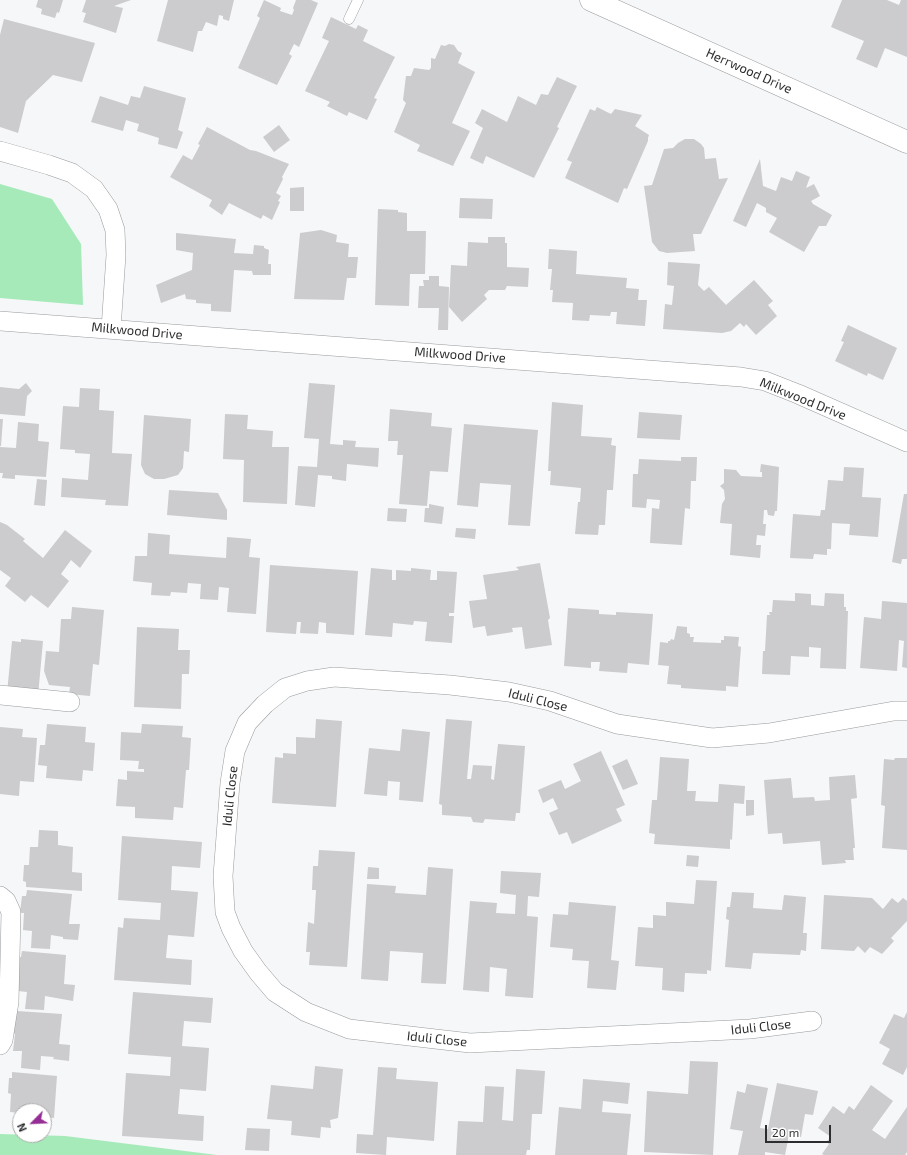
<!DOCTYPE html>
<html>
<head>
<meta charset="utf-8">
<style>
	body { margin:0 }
	#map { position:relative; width:907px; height:1155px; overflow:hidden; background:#f5f7f9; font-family:"Exo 2",sans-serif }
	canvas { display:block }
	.north { position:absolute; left:12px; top:1103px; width:40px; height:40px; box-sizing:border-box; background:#fff; border:1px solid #ababab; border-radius:50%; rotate:246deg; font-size:11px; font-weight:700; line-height:16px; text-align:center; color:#2c2d2e }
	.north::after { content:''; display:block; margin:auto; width:14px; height:18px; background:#942e94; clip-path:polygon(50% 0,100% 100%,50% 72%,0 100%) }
	.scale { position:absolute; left:765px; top:1125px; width:66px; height:18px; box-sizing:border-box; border:2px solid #2c2d2e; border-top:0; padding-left:5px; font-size:12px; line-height:14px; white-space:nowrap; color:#2c2d2e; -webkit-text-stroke:3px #fff; paint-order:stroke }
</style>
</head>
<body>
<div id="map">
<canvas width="907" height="1155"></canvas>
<div class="north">N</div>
<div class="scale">20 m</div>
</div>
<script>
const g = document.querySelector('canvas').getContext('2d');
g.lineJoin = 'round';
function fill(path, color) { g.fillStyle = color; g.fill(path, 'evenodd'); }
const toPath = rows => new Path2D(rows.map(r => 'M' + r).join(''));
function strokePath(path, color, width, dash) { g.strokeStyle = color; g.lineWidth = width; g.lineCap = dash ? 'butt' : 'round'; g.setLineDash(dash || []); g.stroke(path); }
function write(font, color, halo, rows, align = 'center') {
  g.font = font + ' "Exo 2",sans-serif'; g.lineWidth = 3; g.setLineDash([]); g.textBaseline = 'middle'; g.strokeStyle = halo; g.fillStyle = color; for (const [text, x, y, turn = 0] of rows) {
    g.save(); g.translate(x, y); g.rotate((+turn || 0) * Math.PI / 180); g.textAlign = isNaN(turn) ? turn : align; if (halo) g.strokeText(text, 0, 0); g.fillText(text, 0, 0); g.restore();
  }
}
const green = toPath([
	[0,184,52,199,81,244,83,305,0,298],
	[0,1134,65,1136,217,1155,0,1155]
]);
const building = toPath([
	[38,0,63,0,59,13,57,12,55,18,41,14,42,9,36,7],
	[86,0,131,0,114,6,123,8,116,33,83,22,86,13,82,12],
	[168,0,234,0,229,21,223,19,223,16,219,15,217,26,206,22,202,31,198,31,193,52,157,41],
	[264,0,281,8,280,11,292,15,294,10,293,8,296,0,311,0,318,3,299,47,294,44,289,54,292,56,277,85,238,68,260,18,257,16],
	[842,0,887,0,899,5,901,0,907,0,907,57,885,48,877,68,856,59,864,41,831,27],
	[331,17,356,29,358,25,368,30,363,41,395,57,374,98,377,99,367,120,349,112,347,116,327,106,330,102,305,91,329,41,322,38],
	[4,19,95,43,82,82,53,75,26,101,18,133,0,127,0,35],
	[449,44,454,45,458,51,462,53,458,63,475,72,452,123,470,131,453,166,417,151,420,145,394,132,406,103,403,100,406,76,411,76,414,68,429,70,431,68,431,58,435,59,441,45,445,46],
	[557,77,577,86,557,127,559,128,534,178,486,156,483,164,470,158,483,128,475,123,482,109,507,122,518,96,536,105,541,94,548,95],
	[144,86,186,98,178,130,183,132,177,149,158,144,159,138,137,131,139,124,126,120,123,131,91,122,100,96,128,105,131,96,140,98],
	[597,107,611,114,615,109,642,115,635,126,649,135,648,138,648,141,627,189,624,188,618,203,565,178,572,162,567,160,590,109,595,111],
	[279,125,290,140,274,152,263,137],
	[207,127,250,150,256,151,289,164,282,177,283,179,276,193,281,196,278,201,280,202,272,220,263,215,261,219,229,203,222,215,209,206,212,200,170,177,183,155,192,160,200,145,198,144],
	[685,139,694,139,701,144,704,148,705,159,716,158,719,179,728,178,701,234,693,234,695,251,667,253,659,251,652,242,644,186,652,185,664,149,673,148,678,143],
	[760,159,763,186,776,191,781,177,792,181,796,171,810,177,806,188,814,184,820,196,811,201,813,204,832,215,826,226,819,226,804,252,769,232,777,218,766,212,766,208,757,203,746,227,733,221],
	[304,187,304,211,290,211,290,188],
	[460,198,493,199,492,219,459,218],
	[378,209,398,210,398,212,407,213,407,231,426,231,425,274,410,274,409,306,375,305],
	[321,230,337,235,336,242,349,244,348,257,358,257,356,278,347,278,344,300,294,299,300,233],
	[176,233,236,239,234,253,253,254,254,245,264,246,264,248,269,250,268,264,271,264,271,275,253,275,252,271,234,270,231,312,211,311,211,304,196,303,196,300,186,299,185,294,161,303,156,285,192,270,193,253,176,250],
	[488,237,505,237,505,243,507,243,507,267,529,268,528,287,507,286,505,290,489,290,484,295,487,299,462,322,449,307,451,265,467,266,468,242,488,243],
	[549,249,577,251,576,274,627,278,626,288,639,289,638,300,647,300,645,326,616,324,617,312,611,312,610,316,590,315,589,321,572,320,573,303,552,302,553,290,550,290,552,269,548,269],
	[668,262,700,264,698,285,704,291,709,287,726,305,754,280,773,301,768,305,777,316,756,335,746,324,744,327,740,323,731,331,722,333,663,329,665,304,672,305,674,286,667,285],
	[429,276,439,276,439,286,449,287,448,330,438,330,439,308,418,308,419,286,424,286,423,280,429,280],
	[848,325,897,348,883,380,868,373,867,376,835,361,844,342,841,341],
	[26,383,32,391,27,396,25,416,0,414,0,387,19,389],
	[309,383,335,385,330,444,343,445,343,440,356,441,355,447,379,448,378,467,347,464,346,481,332,479,332,476,318,475,315,507,295,505,298,466,317,467,319,439,304,438],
	[80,388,100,389,99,410,114,411,112,453,132,454,128,506,105,505,106,500,61,497,62,478,88,480,90,454,75,453,75,450,60,449,63,406,79,407],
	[552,402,583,405,581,436,612,438,611,445,616,446,613,490,607,490,605,525,599,525,598,535,575,534,578,502,580,502,581,488,550,485,551,471,548,471],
	[390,409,432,413,431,426,452,428,448,472,430,471,427,506,399,504,403,455,397,455,398,441,388,441],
	[639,412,682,415,680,440,637,438],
	[225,414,248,415,247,429,273,431,272,447,289,447,287,504,243,502,244,460,223,459],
	[144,415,191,419,189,452,184,451,183,468,178,475,164,479,154,479,145,474,141,465],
	[0,419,3,419,1,446,0,446],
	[18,422,39,424,38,441,49,442,46,477,15,475,15,479,2,478,3,473,0,473,0,447,16,448],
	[464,424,538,430,530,526,508,525,511,485,480,483,478,507,457,505],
	[681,457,697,457,696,481,691,481,690,509,685,508,682,545,650,543,652,508,659,509,660,500,647,499,646,508,632,507,633,474,638,474,639,459,681,461],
	[761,464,779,467,777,511,775,511,774,516,768,515,767,510,764,510,763,524,766,524,765,536,757,535,756,545,761,545,760,558,730,555,732,524,720,523,722,504,725,499,724,490,720,486,724,483,724,469,736,470,741,476,762,477,762,472,760,472],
	[844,467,864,468,862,497,881,498,878,537,849,535,850,524,832,523,831,549,827,549,827,555,814,554,813,559,790,558,793,514,820,516,821,510,825,510,828,480,843,481],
	[37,479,47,480,45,506,34,505],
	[169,490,218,493,227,510,227,520,167,515],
	[904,494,907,494,907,559,902,559,901,564,892,562],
	[429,504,444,507,442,524,424,522,425,508,429,508],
	[388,508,407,509,406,522,387,521],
	[0,522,7,525,25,539,23,541,43,558,65,530,92,551,80,568,71,560,61,574,69,581,48,608,31,595,25,602,5,586,11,578,0,570],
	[456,528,476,529,475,539,455,537],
	[148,533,170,535,169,554,226,558,227,537,251,539,249,557,260,558,256,614,227,612,229,588,219,587,218,600,200,599,201,584,188,583,187,593,171,592,170,596,151,595,152,583,133,581,135,556,147,556],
	[540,563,550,618,548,620,552,645,525,649,522,627,512,628,513,632,487,636,485,626,473,628,469,601,487,599,483,575,519,570,516,567],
	[270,565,358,571,354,635,326,633,326,623,319,622,318,634,300,633,301,622,297,622,296,634,266,632],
	[371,568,392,570,392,580,396,580,396,570,411,571,411,568,431,570,430,580,437,580,437,571,457,572,454,613,449,613,449,616,454,616,452,643,425,641,427,622,414,621,413,625,393,623,392,637,365,635],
	[795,593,811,594,811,605,824,606,825,593,844,594,844,607,846,607,846,611,848,611,846,669,820,668,821,648,809,647,809,657,791,656,790,675,762,674,763,651,765,651,767,615,770,615,769,612,772,612,773,600,795,601],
	[882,601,907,603,907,668,902,667,904,641,899,640,897,671,860,668,864,617,881,619],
	[72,607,104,610,99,665,93,664,90,696,69,694,70,687,49,685,44,671,46,651,59,652,61,619,71,619],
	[568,608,599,610,599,614,616,615,616,612,653,614,649,665,628,663,627,673,599,671,600,662,591,662,591,668,564,666],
	[677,626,687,627,687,633,690,634,690,637,694,637,693,642,721,643,721,640,724,640,724,636,739,637,738,646,741,647,738,687,726,686,726,691,681,688,681,685,667,684,669,666,658,665,660,642,668,643,668,641,670,641,671,639,674,640],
	[137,627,179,629,178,650,190,650,189,674,182,674,181,709,134,707],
	[21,639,43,641,38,696,7,693,12,641,21,642],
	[316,719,342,721,336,807,272,803,275,757,283,758,283,753,296,754,296,737,315,738],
	[446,719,472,721,467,779,471,779,473,765,492,766,491,779,494,780,498,744,525,746,520,813,516,813,515,821,485,819,483,823,473,822,471,817,442,815,442,805,439,804],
	[47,724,86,727,85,742,95,743,93,771,83,770,82,781,46,778,47,766,38,765,40,745,45,745],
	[142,724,183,726,182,737,191,738,189,770,186,770,183,808,174,807,173,820,135,818,135,807,116,806,118,779,127,780,127,771,144,772,144,769,138,769,139,761,120,760,121,732,141,733],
	[0,727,23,729,22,737,37,738,34,782,20,781,19,796,0,794],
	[402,729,430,732,423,802,399,800,400,782,388,781,387,796,364,794,369,748,400,751],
	[601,751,625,805,616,809,622,821,572,844,567,832,559,835,549,813,558,809,553,798,543,803,538,790,561,780,565,789,581,781,573,764],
	[660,757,689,759,687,791,696,791,695,801,718,802,719,784,745,786,744,804,734,803,732,840,730,839,730,849,654,844,655,834,649,833,652,800,657,800],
	[895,758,907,758,907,850,882,848,885,806,881,805,884,759,894,760],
	[627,759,638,784,623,790,612,766],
	[855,775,857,798,851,799,855,848,853,848,854,860,845,860,846,863,822,865,820,841,783,844,782,833,768,834,764,780,791,778,793,798,814,797,815,801,830,800,829,777],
	[746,800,754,800,754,815,746,816],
	[39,830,58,831,58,845,73,847,72,872,82,873,82,891,26,887,26,882,23,881,24,865,29,865,30,847,38,847],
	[122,836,202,842,200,868,172,866,171,890,198,892,194,937,168,935,166,958,192,960,191,985,114,980,118,927,123,928,124,918,160,920,161,903,118,900],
	[319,850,355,852,347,967,309,965,310,952,306,952,308,922,314,924,316,890,312,890,313,866,318,866],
	[687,855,699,856,698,867,686,866],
	[368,867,379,868,379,879,367,879],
	[428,867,453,869,446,984,421,983,423,953,390,951,388,981,361,979,367,884,396,886,395,893,426,895],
	[501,871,541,873,539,897,528,896,527,916,538,917,533,998,505,996,507,969,490,967,489,992,463,990,470,901,497,903,496,913,515,914,516,895,500,893],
	[696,880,717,881,711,971,707,970,707,974,685,973,684,992,662,990,663,968,635,966,638,927,653,928,653,915,666,916,666,902,694,904],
	[27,890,72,894,69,924,80,924,78,940,63,939,63,937,51,935,50,949,31,948,32,931,23,930,24,913,20,913,22,896,26,896],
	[732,892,754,893,753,908,782,910,784,895,806,897,803,933,807,933,806,951,801,950,800,955,753,953,751,969,725,967,729,920,726,919,727,907,730,907],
	[824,895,872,898,883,909,892,898,898,903,903,898,907,901,907,921,891,938,894,941,882,954,870,947,865,953,858,946,854,951,821,949],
	[569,902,616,906,611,960,619,961,616,990,587,988,589,961,572,960,573,949,550,947,553,914,568,915],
	[22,951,66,955,64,984,75,985,73,1001,45,996,44,1010,25,1009,27,992,18,991,19,974,15,974,17,957,21,957],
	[133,992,213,998,211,1023,184,1021,182,1046,209,1048,206,1091,180,1089,178,1114,204,1116,203,1141,122,1136,126,1073,170,1076,171,1057,128,1054],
	[17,1011,62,1014,59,1044,70,1045,69,1061,53,1059,54,1057,41,1056,40,1070,21,1068,22,1051,13,1051,15,1034,11,1033,12,1017,16,1017],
	[907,1012,907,1067,903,1075,882,1064,890,1049,879,1043,894,1014,904,1018],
	[690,1061,718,1062,713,1155,644,1152,647,1091,688,1094],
	[315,1066,343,1069,338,1118,330,1120,331,1128,321,1127,320,1138,291,1135,292,1121,267,1119,271,1085,313,1089],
	[378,1067,397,1068,396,1079,438,1082,434,1141,387,1137,386,1155,356,1153,357,1134,373,1135],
	[516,1069,545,1071,542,1114,532,1114,530,1150,527,1150,526,1155,456,1155,458,1121,483,1122,485,1086,504,1087,502,1120,513,1121],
	[12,1072,57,1076,54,1118,44,1117,44,1111,20,1111,20,1113,10,1112,11,1094,8,1093,9,1078,12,1078],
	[583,1079,630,1083,628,1104,603,1101,602,1112,631,1114,627,1155,555,1155,559,1107,581,1109],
	[777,1083,818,1091,813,1115,805,1114,801,1137,789,1135,785,1155,765,1152,765,1155,738,1155,743,1131,730,1129,737,1091,745,1093,747,1084,768,1088,760,1128,768,1129],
	[871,1085,893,1101,872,1130,885,1139,907,1107,907,1152,905,1155,824,1155,822,1154,829,1144,826,1142,831,1137,818,1128,833,1106,844,1114,849,1106,854,1110],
	[19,1115,20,1115,20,1130,18,1130],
	[247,1128,270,1129,269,1151,245,1150]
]);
const lane = toPath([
	[349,19,358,0]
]);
const street = toPath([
	[0,151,49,165,72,173,94,189,108,209,115,230,116,255,111,329],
	[0,321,741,377,765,381,798,394,907,442],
	[0,695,70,702],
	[0,896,6,901,11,912,9,1002,3,1040,0,1045],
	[812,1021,750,1029,470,1043,349,1029,306,1012,275,992,258,972,243,951,231,928,225,912,223,876,230,783,235,751,247,723,265,704,285,688,307,681,334,677,450,685,509,692,550,701,617,724,712,738,769,733,894,711,907,711]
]);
const secondary = toPath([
	[591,0,907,142]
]);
const streetNames = [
	["Herrwood Drive",749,71,24],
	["Milkwood Drive",137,331,5],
	["Milkwood Drive",460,355,4],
	["Milkwood Drive",803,399,22],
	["Iduli Close",538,700,14],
	["Iduli Close",230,796,-84],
	["Iduli Close",761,1027,-6],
	["Iduli Close",437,1039,6]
];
fill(green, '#a5eab8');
fill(building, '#cccbce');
strokePath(lane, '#989a9c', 11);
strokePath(street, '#989a9c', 20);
strokePath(secondary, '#989a9c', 23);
strokePath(lane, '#fff', 10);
strokePath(street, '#fff', 19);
strokePath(secondary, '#fff', 22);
write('13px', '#2c2d2e', '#fff', streetNames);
</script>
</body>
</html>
